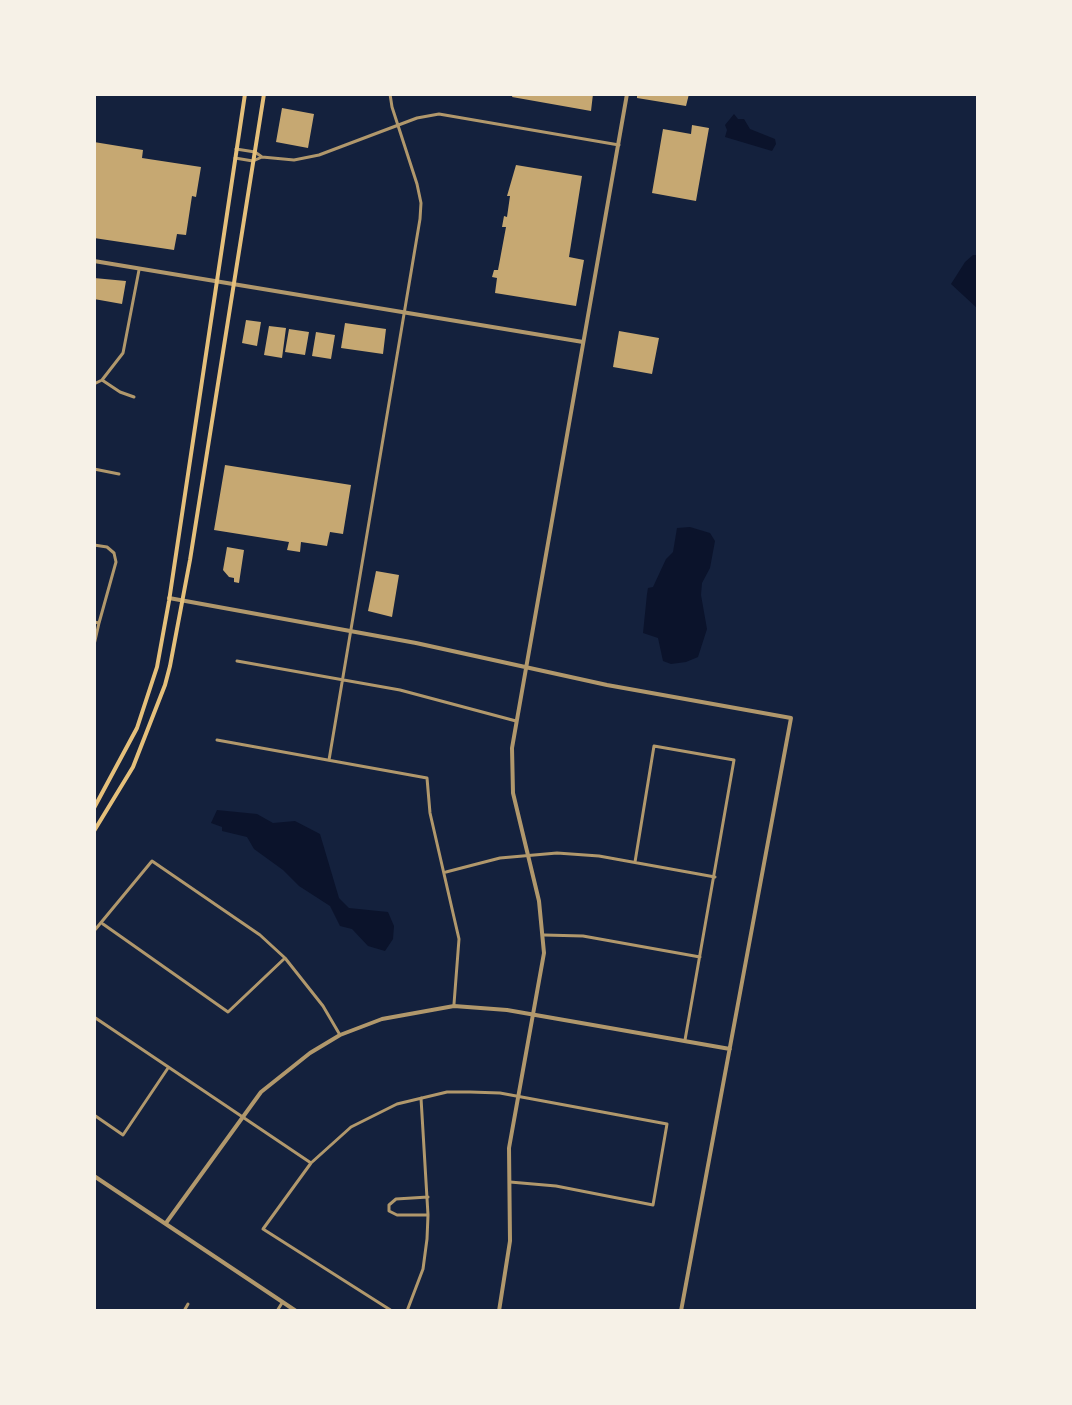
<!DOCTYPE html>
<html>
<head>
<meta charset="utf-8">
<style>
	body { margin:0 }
	#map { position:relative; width:1072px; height:1405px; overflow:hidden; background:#14213d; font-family:Mulish,sans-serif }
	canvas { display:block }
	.frame { position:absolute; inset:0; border:96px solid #f6f1e7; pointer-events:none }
</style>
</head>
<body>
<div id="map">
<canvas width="1072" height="1405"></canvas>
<div class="frame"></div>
</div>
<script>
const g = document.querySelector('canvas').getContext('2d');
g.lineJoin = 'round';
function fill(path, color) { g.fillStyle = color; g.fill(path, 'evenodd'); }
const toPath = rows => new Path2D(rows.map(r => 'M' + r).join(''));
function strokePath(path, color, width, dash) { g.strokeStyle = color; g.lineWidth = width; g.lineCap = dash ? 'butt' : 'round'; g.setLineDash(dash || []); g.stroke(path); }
const water = toPath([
	[734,114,738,119,744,119,750,129,775,139,776,144,772,151,725,137,727,130,725,125],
	[973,255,978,255,978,309,951,284,965,262],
	[690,527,710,533,715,541,710,568,702,583,701,595,707,629,698,657,686,662,671,664,663,661,658,638,643,633,647,594,648,588,653,587,666,559,673,552,677,528],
	[217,810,257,814,273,823,295,821,320,834,339,898,349,908,388,912,394,926,393,939,385,951,368,946,352,929,340,926,330,906,299,886,283,870,254,849,247,837,222,831,222,827,211,823]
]);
const building = toPath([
	[513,94,593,94,591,111,512,97],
	[637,94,689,94,686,106,637,98],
	[282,108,314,114,308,148,276,142],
	[692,125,709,128,696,201,652,193,663,129,691,134],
	[94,142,143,150,142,158,201,167,196,197,192,196,186,235,177,234,174,250,94,238],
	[516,165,582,176,569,257,584,260,576,306,495,293,497,278,492,277,494,270,498,270,506,227,502,227,504,216,507,217,510,196,507,196],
	[94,278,126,281,122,304,94,299],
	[246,320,261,322,257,346,242,343],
	[345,323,386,329,383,354,341,348],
	[269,326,286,328,282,358,264,355],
	[289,329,309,332,305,355,285,352],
	[619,331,659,338,652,374,613,367],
	[316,332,335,335,331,359,312,356],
	[225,465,351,485,343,534,330,532,327,546,301,542,300,552,287,550,289,542,214,530],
	[227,547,244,550,239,583,234,582,234,578,229,577,223,570],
	[376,571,399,575,392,617,368,611]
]);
const minor = toPath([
	[236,149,255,152,262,157],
	[235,158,253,161,262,157,294,160,319,155,417,118,439,114,619,145],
	[102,380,120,392,134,397],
	[94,384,102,380,123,353,139,270],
	[94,469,119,474],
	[94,545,107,547,114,553,116,562,99,623],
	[94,622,99,623,94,645],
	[237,661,400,690,516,721],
	[217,740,427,778,430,813,459,939,454,1004],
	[329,760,420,219,421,203,417,184,392,107,390,94],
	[635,862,654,746,734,760,685,1040],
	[446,872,500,858,557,853,599,856,715,877],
	[103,924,228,1012,285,958],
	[94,931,152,861,260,935,285,958,323,1006,340,1035],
	[544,935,583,936,700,957],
	[94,1017,311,1163],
	[94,1115,123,1135,168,1068],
	[428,1197,396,1199,389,1205,389,1211,397,1215,428,1215],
	[184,1311,188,1304],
	[277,1311,282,1303],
	[392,1311,263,1229,311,1163,351,1127,397,1104,447,1092,470,1092,500,1093,667,1124,653,1205,556,1186,510,1182],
	[407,1311,423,1269,427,1239,428,1215,421,1098]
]);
const tertiary = toPath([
	[94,261,583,342],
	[169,598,416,643,607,685,791,718,681,1311],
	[94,1176,296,1311],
	[166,1223,261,1092,310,1053,340,1035,382,1019,454,1006,507,1010,730,1049],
	[499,1311,510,1241,509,1148,544,953,539,901,513,793,512,748,627,94]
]);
const secondary = toPath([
	[94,808,137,728,157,667,169,601,245,94],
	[94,831,133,767,165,685,170,666,190,560,264,94]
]);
fill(water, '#0b132b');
fill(building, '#c6a872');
strokePath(minor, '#b1986c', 3);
strokePath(tertiary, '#b1986c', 4);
strokePath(secondary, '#e5c07b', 4);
</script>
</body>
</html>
